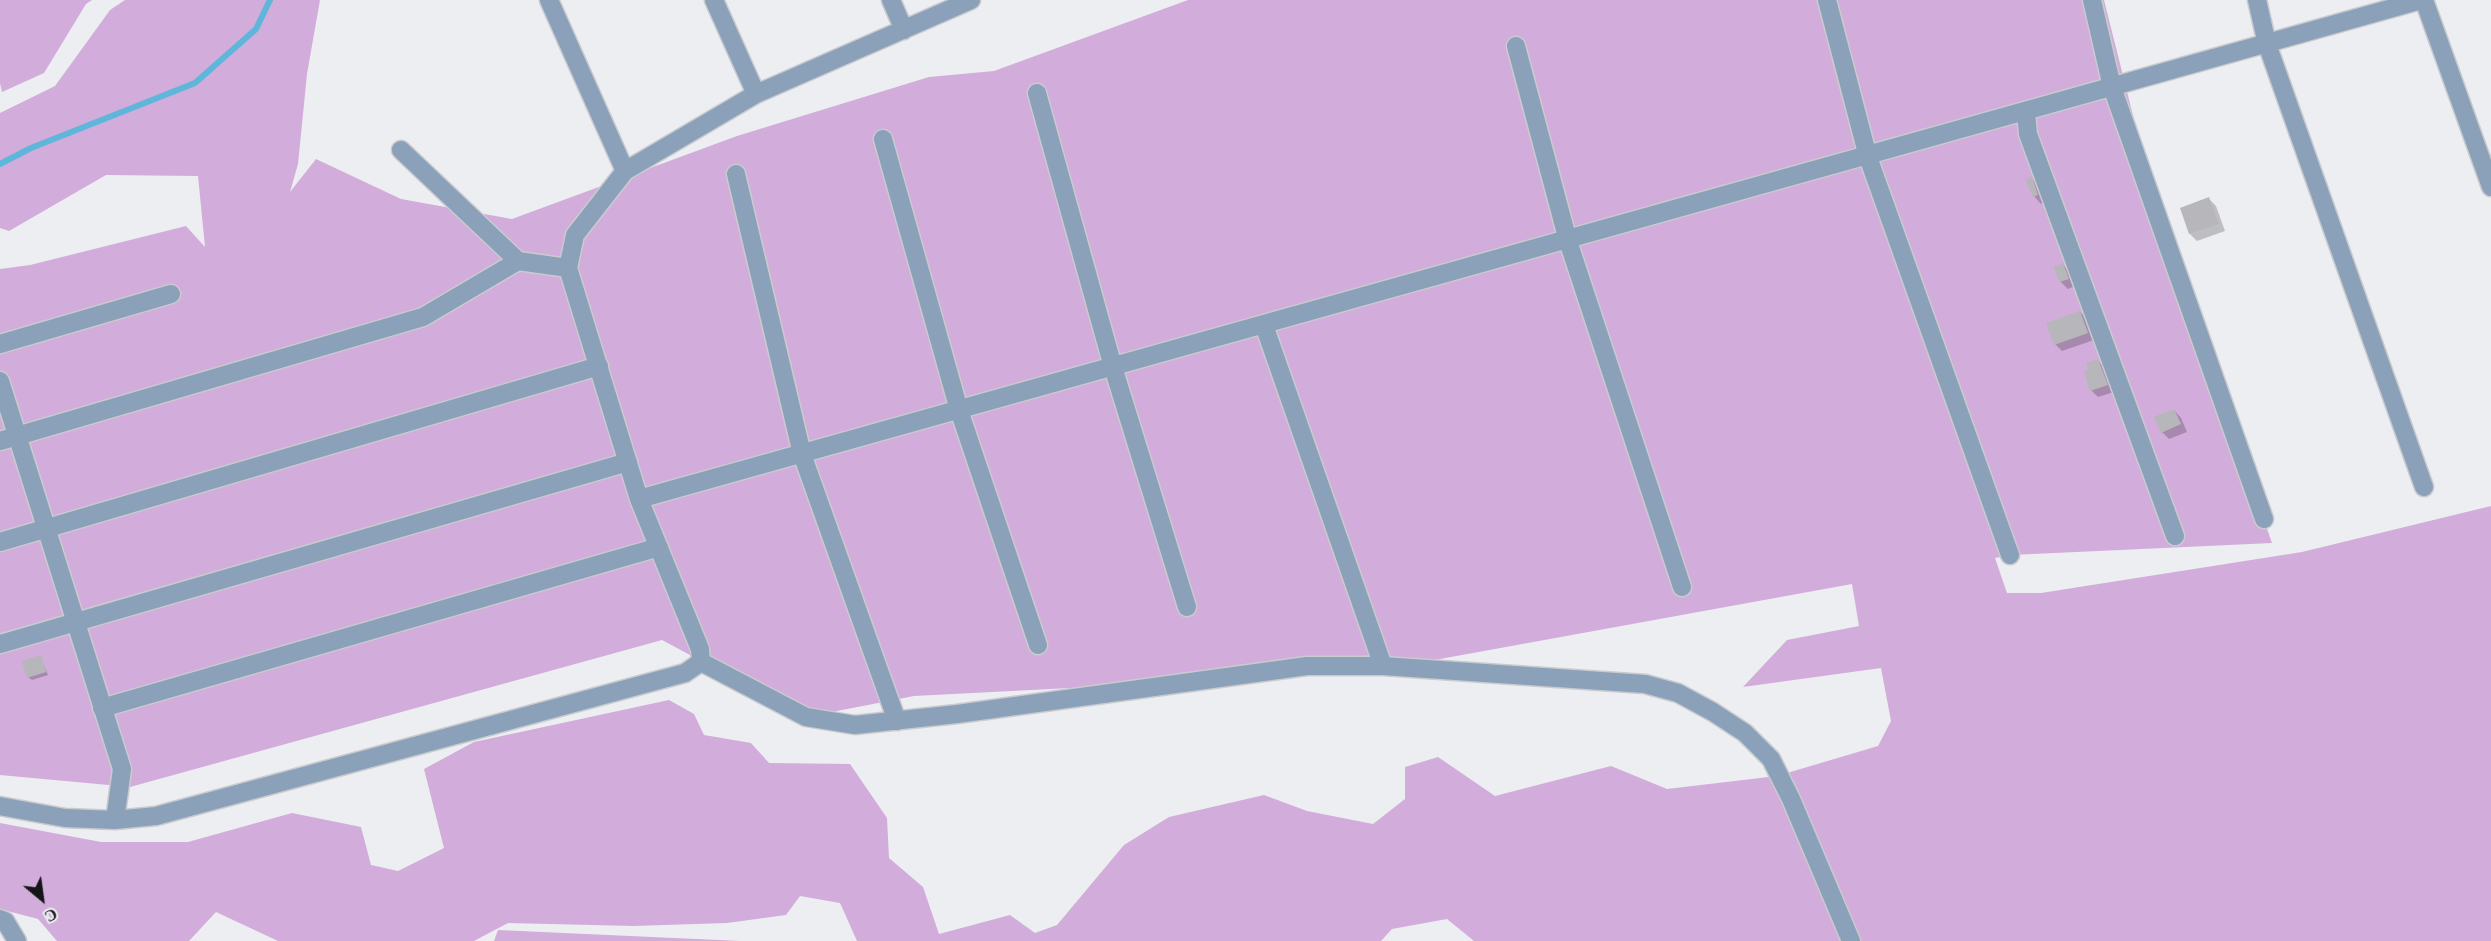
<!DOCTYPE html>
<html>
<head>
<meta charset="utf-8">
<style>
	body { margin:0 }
	#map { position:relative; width:2491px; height:941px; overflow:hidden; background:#edeef2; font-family:"Crimson Pro",serif }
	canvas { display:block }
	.north { position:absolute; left:12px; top:869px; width:60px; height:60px; -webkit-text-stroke:4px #edeef2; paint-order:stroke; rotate:151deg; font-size:16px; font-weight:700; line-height:24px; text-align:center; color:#151517 }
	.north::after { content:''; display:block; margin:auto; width:21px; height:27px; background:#151517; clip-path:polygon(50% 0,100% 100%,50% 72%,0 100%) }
</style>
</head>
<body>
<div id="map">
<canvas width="2491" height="941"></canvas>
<div class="north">С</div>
</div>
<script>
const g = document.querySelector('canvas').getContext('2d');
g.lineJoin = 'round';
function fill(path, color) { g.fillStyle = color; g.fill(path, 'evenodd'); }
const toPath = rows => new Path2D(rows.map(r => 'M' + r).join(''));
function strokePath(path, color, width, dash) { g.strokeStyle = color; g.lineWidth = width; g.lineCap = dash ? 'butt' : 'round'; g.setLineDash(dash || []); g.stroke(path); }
const green = toPath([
	[0,0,92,0,86,4,44,73,2,92,0,83],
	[125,0,320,0,307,74,298,164,290,192,316,159,401,199,512,219,737,136,929,77,994,71,1188,0,2104,0,2161,227,2272,543,2011,555,1995,558,2007,593,2041,593,2302,552,2491,506,2491,941,1474,941,1447,919,1392,929,1381,941,857,941,840,903,800,896,786,915,727,923,633,926,508,923,474,941,278,941,216,912,189,941,57,941,38,919,0,909,0,823,101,842,188,842,292,813,361,827,371,865,398,871,444,848,424,769,474,742,669,700,694,714,704,735,751,743,769,763,850,764,887,818,889,858,923,887,939,934,1010,915,1035,933,1057,925,1124,845,1169,817,1264,795,1307,811,1373,824,1405,799,1405,767,1438,757,1495,796,1611,766,1667,789,1777,776,1878,746,1891,721,1881,668,1743,687,1787,640,1859,626,1852,584,1363,673,914,696,806,717,662,640,130,787,0,775,0,269,30,265,186,226,205,247,198,176,106,175,9,231,0,228,0,113,55,86,110,10],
	[498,930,740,941,494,941]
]);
const shadow = toPath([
	[2031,178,2038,185,2044,202,2041,204,2034,196],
	[2209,199,2216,206,2225,231,2197,241,2190,234],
	[2063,265,2070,272,2075,286,2068,289,2061,282,2056,268],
	[2080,312,2087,319,2094,340,2062,351,2055,344],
	[2098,361,2105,368,2114,392,2098,397,2091,390],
	[2174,410,2181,418,2187,432,2169,439,2162,432],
	[40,657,48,675,32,680,28,677]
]);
const stream = toPath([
	[0,164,31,148,195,83,256,29,270,0]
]);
const building = toPath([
	[2032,177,2038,195,2033,197,2025,179],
	[2209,197,2219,224,2189,234,2180,208],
	[2063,263,2069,279,2059,282,2054,267],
	[2080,311,2088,333,2054,345,2046,323],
	[2098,359,2108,385,2090,391,2084,371,2088,369,2086,363],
	[2174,409,2181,424,2161,433,2154,417],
	[41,655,46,672,27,678,22,661]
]);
const minor = toPath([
	[549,0,625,171],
	[714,0,756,94],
	[891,0,904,30],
	[1827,0,1868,157,2010,555],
	[2092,0,2112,87,2264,519],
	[2257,0,2267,44,2424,487],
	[2424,0,2491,187],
	[1516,46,1568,241,1682,587],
	[1037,93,1113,367,1187,607],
	[2026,112,2028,134,2175,536],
	[883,139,959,410,1038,645],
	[401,150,518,261,568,268],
	[736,174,802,454,897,721],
	[1264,325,1383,666],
	[0,344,171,294],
	[0,381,122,769,115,820],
	[0,441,423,317,518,261],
	[639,499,568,268,575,235,625,171,756,94,971,0],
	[0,542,599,366],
	[0,644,628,462],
	[701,662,806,717,855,725,957,714,1307,666,1383,666,1645,684,1678,693,1713,712,1745,733,1771,759,1791,799,1851,941],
	[102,708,659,547],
	[0,806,65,818,115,820,156,816,685,673,701,662,700,649,639,499,2421,0],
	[0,919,5,921,17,941]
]);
fill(green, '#d2acda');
fill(shadow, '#0003');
strokePath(stream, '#5eb6da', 6);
fill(building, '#b7b6bb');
strokePath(minor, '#cacbcf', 21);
strokePath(minor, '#8ba1ba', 18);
</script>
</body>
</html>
